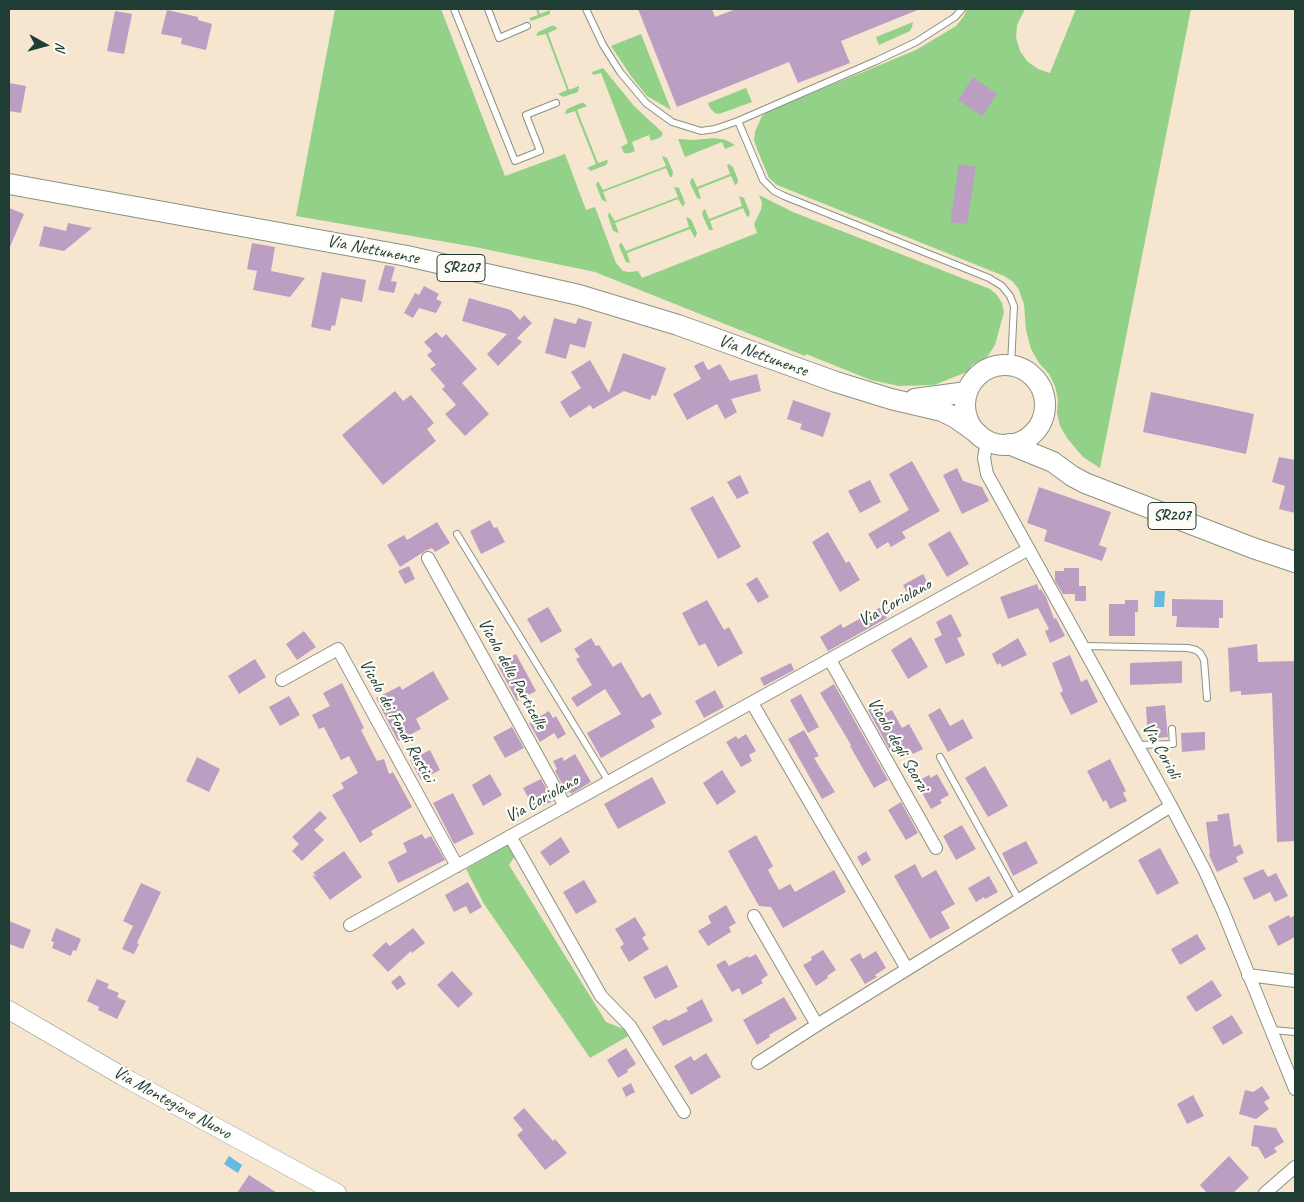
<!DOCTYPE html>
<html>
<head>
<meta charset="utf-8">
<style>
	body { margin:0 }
	#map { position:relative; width:1304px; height:1202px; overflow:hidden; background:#f6e6cf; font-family:Caveat,sans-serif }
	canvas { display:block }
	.frame { position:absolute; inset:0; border:10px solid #1f3d34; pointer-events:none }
	.north { position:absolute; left:20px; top:20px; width:50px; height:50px; -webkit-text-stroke:4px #fdfcf7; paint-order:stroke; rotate:97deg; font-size:14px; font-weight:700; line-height:20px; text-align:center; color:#1f3d34 }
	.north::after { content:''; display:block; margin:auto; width:18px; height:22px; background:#1f3d34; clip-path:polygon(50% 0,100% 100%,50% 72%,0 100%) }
</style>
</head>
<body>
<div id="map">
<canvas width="1304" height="1202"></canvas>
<div class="frame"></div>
<div class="north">N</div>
</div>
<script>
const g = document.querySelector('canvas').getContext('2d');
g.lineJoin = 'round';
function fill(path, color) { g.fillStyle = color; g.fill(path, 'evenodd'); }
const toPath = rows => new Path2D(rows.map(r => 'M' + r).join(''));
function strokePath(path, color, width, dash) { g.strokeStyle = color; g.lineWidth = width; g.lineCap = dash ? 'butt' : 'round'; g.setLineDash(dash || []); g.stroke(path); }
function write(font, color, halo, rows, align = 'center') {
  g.font = font + ' Caveat,sans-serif'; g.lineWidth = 4.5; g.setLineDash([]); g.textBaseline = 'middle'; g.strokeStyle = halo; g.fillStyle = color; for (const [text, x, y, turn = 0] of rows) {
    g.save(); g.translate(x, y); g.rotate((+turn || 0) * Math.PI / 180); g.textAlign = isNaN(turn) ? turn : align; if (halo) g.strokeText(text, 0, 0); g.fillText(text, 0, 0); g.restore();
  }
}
const green = toPath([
	[335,9,441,9,505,176,565,154,586,210,595,207,616,263,623,271,629,272,638,271,642,278,757,233,754,224,761,210,762,203,759,195,793,212,990,289,997,295,1002,303,1004,312,995,345,987,357,972,365,967,372,934,385,899,386,871,380,806,354,805,356,595,272,475,247,296,216],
	[536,9,538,9,540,14,550,10,550,14,531,21,529,18,538,15],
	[967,9,1025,9,1017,25,1016,38,1020,51,1027,61,1038,69,1050,73,1076,9,1191,9,1100,468,1083,457,1067,438,1060,426,1057,413,1058,400,1055,386,1049,374,1039,363,1031,349,1026,330,1024,304,1018,288,1012,281,1004,276,777,185,769,178,757,149,754,140,755,132,762,116,769,111,916,50,956,26,964,16],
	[913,22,912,27,910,31,879,45,876,37],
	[551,26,555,26,557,29,548,33,569,90,579,86,579,87,578,92,563,97,558,94,567,90,546,34,536,36,538,32],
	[641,34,671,110,647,96,631,76,611,46],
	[603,68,634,106,663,133,661,137,651,141,649,135,632,142,635,151,630,153,624,153,621,147,628,143,601,73,593,75,592,72],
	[746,88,752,102,719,114,715,113,709,107,708,103],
	[581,103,584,103,587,106,577,110,598,163,607,160,608,161,606,165,591,171,587,168,596,164,575,111,566,114,565,113,567,109],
	[714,138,726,140,735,145,725,149,722,142,685,157,678,139,694,140],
	[662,156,667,158,673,172,672,177,670,177,666,168,603,192,607,202,602,200,596,185,598,181,603,190,666,166],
	[729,164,733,167,738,180,737,184,735,185,731,176,698,189,701,199,697,198,690,183,691,179,693,178,697,187,730,174,727,165],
	[674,187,679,188,685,203,683,207,678,199,615,223,619,233,613,231,608,216,609,212,615,221,678,197],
	[739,196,744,198,750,213,749,216,747,217,743,208,710,221,713,230,709,230,702,214,703,211,705,209,709,219,742,206],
	[686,217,691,219,697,233,695,238,690,229,627,253,630,263,626,262,619,246,621,242,626,251,689,227],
	[508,845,515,856,509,865,606,1022,626,1030,630,1035,590,1058,484,904,466,869]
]);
const water = toPath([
	[1155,591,1165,591,1164,607,1154,607],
	[229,1156,242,1165,238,1173,224,1164]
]);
const building = toPath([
	[638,9,712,9,715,17,736,9,920,9,841,41,850,63,798,83,789,62,677,107],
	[167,10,198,17,198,20,212,24,206,50,181,44,182,38,161,34],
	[115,11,132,14,124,54,107,51],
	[973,77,997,94,982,116,958,100],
	[9,83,26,86,21,113,9,111],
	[959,164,976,167,967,224,950,222],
	[9,208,24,214,9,249],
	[68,223,92,228,64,251,39,246,44,226,66,231],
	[252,243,275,247,271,271,305,278,290,297,253,290,257,271,247,269],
	[385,265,395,267,391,281,397,282,394,293,378,290],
	[322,272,366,280,362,302,341,298,335,326,332,325,330,331,311,327],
	[424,286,439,294,436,299,442,302,436,313,419,308,413,318,404,313,415,293,419,295],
	[469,298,511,310,520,320,524,315,532,323,517,338,522,342,498,366,487,354,507,334,462,321],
	[554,318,576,324,578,318,592,322,585,348,570,344,566,359,545,353],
	[436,332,442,338,446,334,477,369,462,383,489,414,465,436,445,414,456,405,442,389,445,386,430,369,436,365,427,355,432,351,424,342],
	[623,353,666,368,656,396,652,395,650,400,624,391,593,409,590,405,570,418,560,402,581,388,571,372,590,360,609,393],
	[703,361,708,370,720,364,730,381,757,374,761,391,731,399,737,412,725,419,717,404,687,420,673,394,701,379,694,366],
	[395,391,403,401,411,395,434,423,427,429,436,441,383,485,342,435],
	[1151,392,1254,414,1246,454,1143,432],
	[793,400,831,413,823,437,800,429,802,424,787,419],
	[1279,457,1295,460,1295,513,1279,509,1285,486,1272,482],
	[912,461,940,511,902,532,906,538,891,547,888,542,877,549,868,534,909,510,889,474],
	[957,468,963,481,982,487,989,501,962,514,943,475],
	[740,475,749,493,737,499,727,482],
	[870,480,881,502,860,513,848,491],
	[1039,487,1111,512,1099,545,1107,548,1102,561,1044,541,1047,530,1027,523],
	[713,496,741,547,718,559,690,508],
	[490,520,494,528,497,527,505,542,481,554,470,531],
	[437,522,450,543,435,552,432,548,425,551,400,567,387,545,404,535,407,540],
	[950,531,969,564,947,577,928,544],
	[828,532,846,563,849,561,860,580,840,592,812,542],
	[409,566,415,579,405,584,398,571],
	[1064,568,1079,568,1079,586,1086,586,1086,601,1075,601,1075,594,1063,594,1055,581,1055,571,1064,571],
	[923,574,931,589,911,600,903,585],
	[757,577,769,597,758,603,746,584],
	[1037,584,1039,590,1041,589,1046,597,1054,619,1056,618,1065,636,1050,643,1045,631,1049,629,1038,608,1008,619,1000,597],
	[1172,599,1223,600,1223,618,1219,618,1219,628,1176,627,1177,616,1172,616],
	[707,600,724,630,729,627,743,653,718,667,705,643,699,646,682,613],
	[1125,600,1138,600,1138,612,1135,612,1135,636,1109,636,1109,604,1125,604],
	[548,607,562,631,541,643,527,619],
	[881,607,887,618,828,651,820,637,841,624,843,628],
	[951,614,962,636,957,638,965,655,946,664,934,639,942,635,936,622],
	[304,631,316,647,297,660,286,644],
	[911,637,928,667,908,679,891,650],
	[591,638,596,646,599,645,613,667,621,662,642,698,650,693,662,714,651,720,655,727,601,758,587,733,621,714,605,689,577,707,571,698,592,685,576,659,580,657,574,649],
	[1018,638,1027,655,1002,667,1000,663,997,665,992,654],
	[1257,644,1258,662,1295,661,1295,841,1277,842,1272,693,1241,695,1241,691,1230,692,1228,648],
	[516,654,536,691,517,701,497,664],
	[1070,655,1081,682,1087,679,1098,702,1071,715,1060,693,1063,691,1052,663],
	[255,659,266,677,239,694,228,676],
	[1182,661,1182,683,1130,685,1130,663],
	[791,663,794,670,764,686,760,678],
	[433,671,449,699,416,719,421,729,398,741,376,698,400,686,402,690],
	[342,683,364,728,361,730,377,761,384,759,389,774,393,772,412,807,371,831,373,835,360,843,332,795,344,788,341,783,358,773,349,756,341,760,324,727,319,729,312,715,330,706,323,693],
	[834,684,888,780,874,788,850,746,851,745,820,693],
	[715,690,724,707,704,718,695,701],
	[801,694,819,727,808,733,790,700],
	[289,696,300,715,280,726,269,707],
	[881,703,886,713,892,710,902,728,909,724,923,749,913,754,911,751,906,754,902,749,892,754,868,710],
	[1165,705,1168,737,1148,739,1146,707],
	[940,708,950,726,963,719,973,738,948,752,928,715],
	[549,711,553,718,556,716,566,734,558,739,554,733,540,742,529,723],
	[512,727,524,748,505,758,493,737],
	[804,730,819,756,814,758,835,792,822,799,788,739],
	[1205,732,1205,750,1182,752,1181,733],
	[746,734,756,751,749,755,752,761,741,767,726,742,736,736,738,739],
	[430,750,440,770,421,780,410,760],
	[575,754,591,782,571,794,570,792,567,793,555,771,557,769,553,761,562,757,564,761],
	[197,757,220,769,209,792,186,781],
	[1110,759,1126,791,1123,793,1127,801,1110,809,1106,800,1103,802,1087,771],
	[985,766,1008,806,988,817,965,778],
	[722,770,736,792,717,805,703,783],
	[490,774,502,795,483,806,472,785],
	[937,774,949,795,940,800,942,803,931,809,916,782,929,775,931,778],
	[652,777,666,803,618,829,604,804],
	[541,779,553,801,535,810,523,788],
	[453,793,474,834,454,844,433,803],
	[901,802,918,833,906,840,888,810],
	[320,811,327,818,314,830,324,840,302,861,292,851,299,844,292,837],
	[1229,813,1234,847,1240,844,1244,853,1236,857,1238,862,1217,872,1209,855,1210,854,1206,822,1218,821,1217,815],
	[962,825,976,849,956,860,943,836],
	[422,834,425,839,431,836,445,860,398,883,388,862,407,852,403,843],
	[756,835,773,866,768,870,779,890,790,884,795,892,834,870,846,892,783,928,771,907,759,906,728,851],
	[561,837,570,852,550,866,540,852],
	[1026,841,1038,863,1013,876,1002,853],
	[1160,848,1179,883,1157,895,1138,860],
	[344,851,362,877,330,900,312,875,317,877,313,873],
	[866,851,871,860,862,866,857,857],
	[915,864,922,878,936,870,955,904,941,912,950,928,930,939,894,876],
	[1263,869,1268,877,1276,873,1288,896,1275,902,1270,892,1254,900,1243,878],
	[989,876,998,892,985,899,984,897,976,902,968,888],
	[584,880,597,902,576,914,563,892],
	[468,882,482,907,470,914,466,906,454,912,445,895],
	[141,883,161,892,137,943,139,944,134,954,122,949,133,926,123,921],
	[726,905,736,923,729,927,731,932,708,946,698,931,711,923,708,916],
	[1289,915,1290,918,1295,915,1295,937,1278,946,1268,926],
	[635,917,646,935,642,938,649,949,629,962,620,947,624,944,615,929],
	[9,921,31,930,23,949,9,944],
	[56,928,81,939,76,951,73,950,71,956,52,948,54,942,51,941],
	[413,928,425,943,412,953,411,951,388,972,372,955,386,942,390,946],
	[1197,934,1206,949,1180,965,1171,949],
	[823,950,836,970,827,976,828,978,816,986,803,965,812,960,811,957],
	[876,951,886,968,875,975,877,977,865,984,850,959,860,953,863,959],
	[756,954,768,975,761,980,763,983,742,995,739,988,732,992,716,965,725,960,729,966,748,956,749,958],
	[667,965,678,987,655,999,643,977],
	[452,971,473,994,458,1008,437,985],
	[400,975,406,984,397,990,391,982],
	[97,979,109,984,107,988,119,993,117,997,126,1001,117,1019,98,1010,99,1007,87,1001],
	[1212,980,1222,996,1196,1012,1186,997],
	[784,997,797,1019,769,1035,770,1037,757,1045,743,1020],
	[702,999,713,1021,663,1046,652,1027,666,1019,668,1021,688,1011,686,1008],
	[1232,1015,1243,1033,1223,1045,1212,1027],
	[626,1048,636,1064,627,1070,628,1072,618,1078,607,1060],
	[706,1053,721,1077,691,1095,674,1066,691,1056,694,1061],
	[631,1083,635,1092,626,1097,622,1088],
	[1262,1086,1270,1098,1264,1102,1269,1109,1256,1119,1239,1114,1245,1090,1253,1092],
	[1193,1095,1204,1116,1187,1124,1177,1104],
	[524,1108,553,1141,555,1139,567,1153,545,1170,517,1135,523,1130,513,1118],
	[1254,1125,1276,1128,1284,1142,1274,1148,1277,1152,1265,1159,1258,1147,1251,1146],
	[1229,1156,1249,1178,1233,1193,1207,1193,1200,1185],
	[249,1175,277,1193,237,1193]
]);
const lane = toPath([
	[454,9,515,161,540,151,526,115,556,103],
	[488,9,499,38,527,26],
	[586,9,603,45,620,72,646,103,672,122,701,131,715,129,738,121,876,61,916,42,955,17,962,9],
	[738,121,763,180,774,191,784,196,989,278,1002,286,1010,296,1014,306,1011,365],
	[457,534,609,782],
	[1084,646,1188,648,1196,650,1200,653,1204,660,1207,698],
	[1138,745,1173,744,1172,729],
	[940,757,1019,900],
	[1272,1030,1295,1032]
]);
const street = toPath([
	[987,440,984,458,987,474,1171,806,1204,869,1223,911,1295,1089],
	[428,558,565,806],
	[830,660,936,848],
	[282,680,338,649,457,866],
	[752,703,907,969],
	[510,836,601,996,630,1026,684,1112],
	[754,916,817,1025],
	[350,925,1029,549],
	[1248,975,1295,981],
	[758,1063,817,1025,1171,806],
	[1265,1193,1295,1167]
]);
const secondary = toPath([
	[9,1010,122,1076,337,1193]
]);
const primary = toPath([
	[9,184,407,256,579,295,678,325,836,382,891,399,942,411,956,418,977,433],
	'965 405a40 40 0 1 1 80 0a40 40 0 1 1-80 0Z',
	[915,399,967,392],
	[1009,444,1053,462,1072,476,1085,483,1253,548,1295,562]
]);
const shields = [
	[461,268,48],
	[1172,516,48]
];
const shieldNames = [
	["SR207",461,268],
	["SR207",1172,516]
];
const streetNames = [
	["Via Nettunense",373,250,11],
	["Via Nettunense",763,356,20],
	["Via Coriolano",895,603,-29],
	["Vicolo delle Particelle",512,674,61],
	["Vicolo dei Fondi Rustici",397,721,61],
	["Vicolo degli Scorzi",898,745,60],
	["Via Corioli",1161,751,61],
	["Via Coriolano",542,799,-29],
	["Via Montegiove Nuovo",172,1103,29]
];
fill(green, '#92d187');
fill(water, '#65bae1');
fill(building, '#bd9ec3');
strokePath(lane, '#8a9282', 8);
strokePath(street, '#8a9282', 14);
strokePath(secondary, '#8a9282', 19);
strokePath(primary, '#8a9282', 22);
strokePath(lane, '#fff', 6);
strokePath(street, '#fff', 12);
strokePath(secondary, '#fff', 18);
strokePath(primary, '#fff', 20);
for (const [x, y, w] of shields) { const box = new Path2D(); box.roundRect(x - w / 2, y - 13.5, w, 27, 4); g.fillStyle = '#fdfcf7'; g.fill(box); strokePath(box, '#1f3d34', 1); }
write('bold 16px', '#1f3d34', null, shieldNames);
write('18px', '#1f3d34', '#fdfcf7', streetNames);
</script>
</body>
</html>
